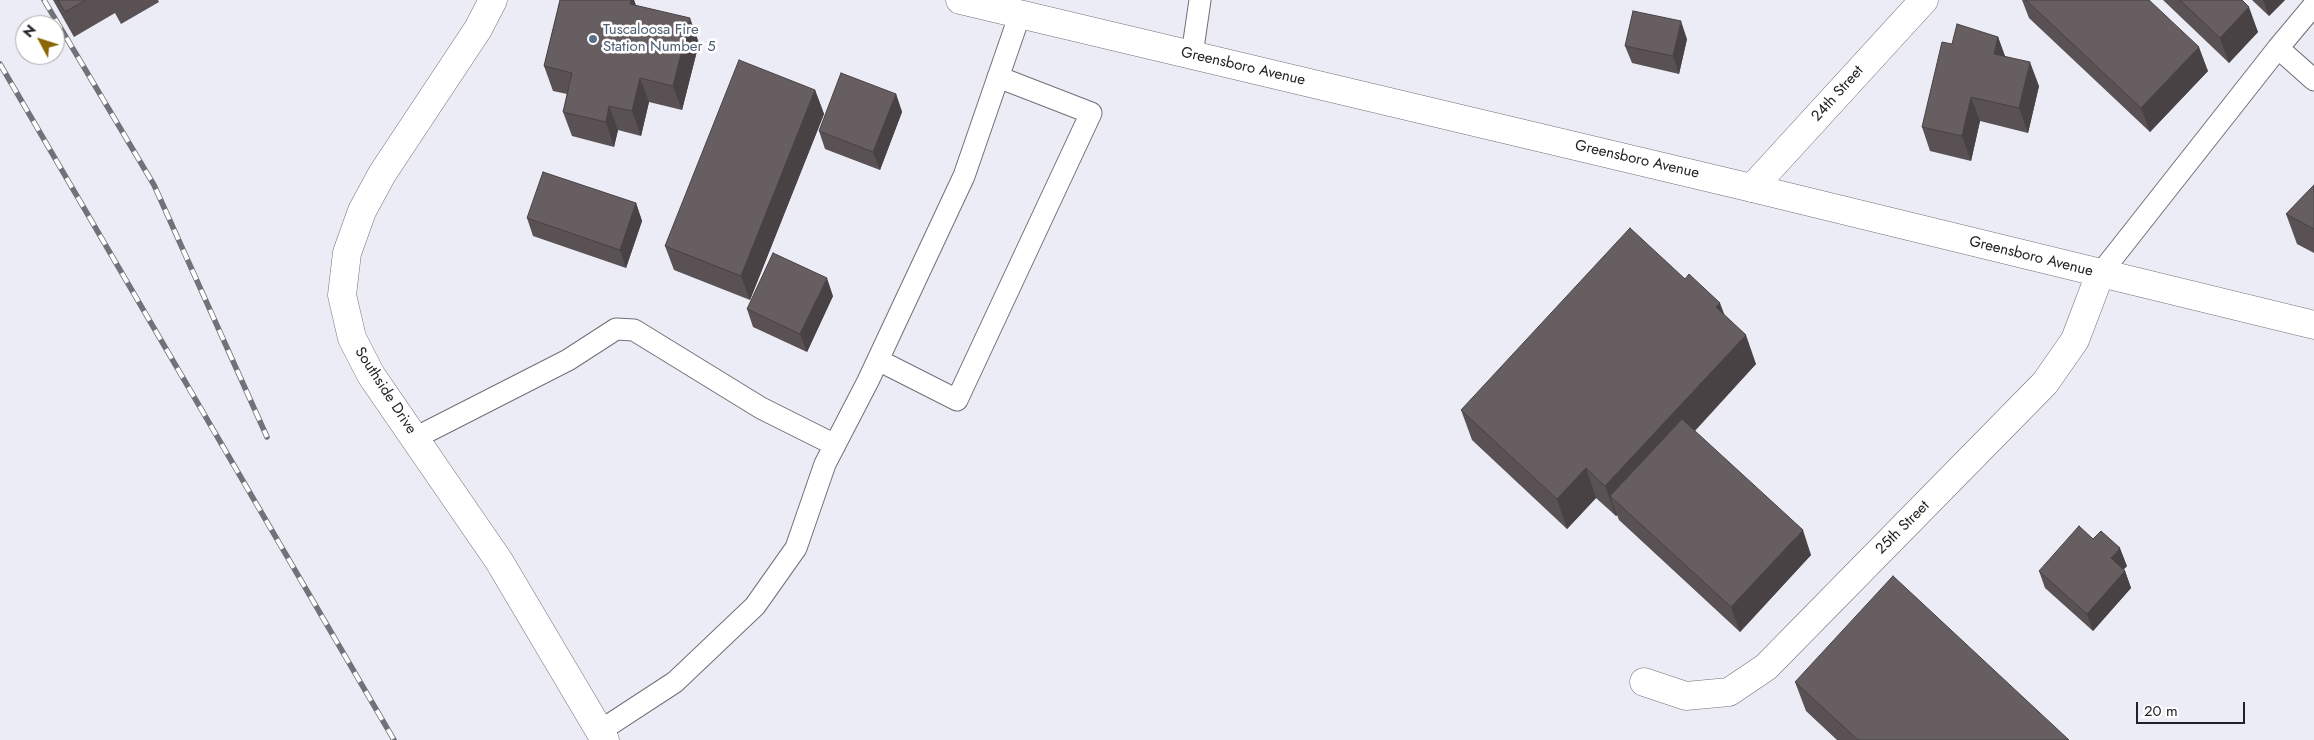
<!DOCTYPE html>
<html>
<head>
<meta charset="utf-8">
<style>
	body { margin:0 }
	#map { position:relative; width:2314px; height:740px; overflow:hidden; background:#ebecf6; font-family:Jost,sans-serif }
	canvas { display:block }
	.north { position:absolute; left:15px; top:15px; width:50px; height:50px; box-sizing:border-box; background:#fff; border:1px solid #a6a7a8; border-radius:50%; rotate:310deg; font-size:14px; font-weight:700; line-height:20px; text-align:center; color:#212225 }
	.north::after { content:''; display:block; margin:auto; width:18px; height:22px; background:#8b6605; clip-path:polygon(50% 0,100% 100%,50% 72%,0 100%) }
	.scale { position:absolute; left:2136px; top:702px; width:109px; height:22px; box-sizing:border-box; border:2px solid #212225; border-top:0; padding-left:6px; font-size:15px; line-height:18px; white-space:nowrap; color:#212225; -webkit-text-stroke:4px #fff; paint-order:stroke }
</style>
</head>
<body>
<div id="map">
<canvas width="2314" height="740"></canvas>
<div class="north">N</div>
<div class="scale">20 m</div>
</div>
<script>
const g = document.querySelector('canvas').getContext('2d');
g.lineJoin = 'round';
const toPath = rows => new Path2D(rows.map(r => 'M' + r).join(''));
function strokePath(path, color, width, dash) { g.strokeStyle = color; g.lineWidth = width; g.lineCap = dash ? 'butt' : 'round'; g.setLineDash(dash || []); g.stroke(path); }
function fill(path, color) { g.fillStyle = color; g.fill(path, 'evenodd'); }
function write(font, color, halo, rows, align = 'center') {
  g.font = font + ' Jost,sans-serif'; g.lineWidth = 5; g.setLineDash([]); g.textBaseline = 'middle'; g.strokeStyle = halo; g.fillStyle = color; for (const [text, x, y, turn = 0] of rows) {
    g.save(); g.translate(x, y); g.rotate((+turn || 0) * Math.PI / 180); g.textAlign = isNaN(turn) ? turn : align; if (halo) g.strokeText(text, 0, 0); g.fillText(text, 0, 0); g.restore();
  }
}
const service = toPath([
	[2278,48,2314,5],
	[1192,55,1200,0],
	[2100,274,2278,48,2314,80],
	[878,360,957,400,1091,113,998,77],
	[415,438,568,360,616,329,634,330,761,408,835,445],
	[600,731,675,682,755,606,796,548,825,464,868,381,964,176,1020,14]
]);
const minor = toPath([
	[493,0,478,29,382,174,362,211,347,253,342,295,352,338,371,375,499,561,605,740],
	[1752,188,1924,0],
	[1644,682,1686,696,1729,692,1766,667,2045,383,2075,340,2100,274]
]);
const secondary = toPath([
	[960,0,1752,188,2314,325]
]);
const rail = toPath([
	[44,0,154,185,267,437],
	[0,64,394,740]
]);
const wall = toPath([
	[53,0,158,0,159,2,121,24,115,13,74,37],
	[560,0,634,0,636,6,699,43,682,110,649,102,641,136,618,130,614,147,572,136,563,112,567,94,553,91,544,66],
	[2022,0,2149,0,2208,71,2150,132,2029,18],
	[2163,0,2242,0,2258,32,2229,63],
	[2252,0,2285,0,2269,16],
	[1998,37,2005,56,2039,86,2028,133,1980,121,1971,161,1930,151,1922,127,1952,44],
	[1687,39,1679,74,1632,63,1625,46],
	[815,90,824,114,750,300,674,270,665,246],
	[896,94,902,112,880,170,825,149,819,131],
	[2314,185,2314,253,2297,244,2286,214],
	[636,203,642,221,626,268,533,236,527,218],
	[833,296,807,352,753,327,747,309],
	[1724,315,1756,364,1695,431,1811,555,1740,632,1619,520,1617,515,1616,516,1596,498,1567,529,1472,440,1461,410],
	[2093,539,2127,566,2124,569,2125,571,2131,588,2093,631,2045,588,2039,571],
	[1795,682,2069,740,1837,740,1806,711]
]);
const shadedWall = toPath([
	[631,0,634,0,641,19,630,4],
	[2263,0,2285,0,2269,16],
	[2249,7,2258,32,2229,63,2220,38],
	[690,18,699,43,682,110,673,86],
	[1681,21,1687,39,1679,74,1673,56],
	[1998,37,2007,62,1994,54],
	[2199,47,2208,71,2150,132,2141,108],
	[2030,62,2039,86,2028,133,2019,108],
	[640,78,649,102,641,136,632,111],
	[815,90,824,114,750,300,741,276],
	[896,94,902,112,880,170,873,152],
	[1971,97,1980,121,1971,161,1962,136],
	[609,106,618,130,614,147,606,122],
	[636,203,642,221,626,268,620,250],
	[827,278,833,296,807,352,800,334],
	[1720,303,1731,332,1716,307],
	[1746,335,1756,364,1623,508,1610,496,1617,515,1616,516,1605,486],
	[1586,468,1596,498,1567,529,1557,499],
	[1803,530,1811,555,1740,632,1731,607],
	[2120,548,2127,566,2117,576,2111,558],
	[2125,571,2131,588,2093,631,2087,614]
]);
const building = toPath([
	[58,0,86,0,65,12,58,0],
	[560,0,631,0,630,4,690,18,673,86,640,78,632,111,609,106,606,122,563,112,572,73,544,66,560,0],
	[2026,0,2149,0,2199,47,2141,108,2026,0],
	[2180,0,2242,0,2249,7,2220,38,2180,0],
	[1633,11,1681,21,1673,56,1625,46,1633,11],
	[1957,24,1998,37,1994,54,2030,62,2019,108,1971,97,1962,136,1922,127,1942,42,1952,44,1957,24],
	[739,60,815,90,741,276,665,246,739,60],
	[841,73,896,94,873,152,819,131,841,73],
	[543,172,636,203,620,250,527,218,543,172],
	[2314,185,2314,229,2286,214,2314,185],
	[1630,228,1685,279,1689,274,1720,303,1716,307,1746,335,1605,486,1586,468,1557,499,1461,410,1630,228],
	[773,253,827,278,800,334,747,309,773,253],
	[1682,419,1803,530,1731,607,1610,496,1682,419],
	[2079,526,2093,539,2101,531,2120,548,2111,558,2125,571,2087,614,2039,571,2079,526],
	[1893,576,2069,740,1858,740,1795,682,1893,576]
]);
const markers = [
	[593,39,5,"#5c6f8a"]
];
const serviceNames = [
	["Tuscaloosa Fire",603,30],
	["Station Number 5",603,47]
];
const streetNames = [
	["Greensboro Avenue",1243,67,13],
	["24th Street",1838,94,-48],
	["Greensboro Avenue",1637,160,13],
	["Greensboro Avenue",2031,257,14],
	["Southside Drive",385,391,57],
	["25th Street",1903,528,-45]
];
strokePath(service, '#707079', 23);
strokePath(minor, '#707079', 29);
strokePath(secondary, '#707079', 29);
strokePath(service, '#fff', 21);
strokePath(minor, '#fff', 28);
strokePath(secondary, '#fff', 28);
strokePath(rail, '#717278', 5.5);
strokePath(rail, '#fff', 4, [11]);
fill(wall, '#595153');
fill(shadedWall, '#484244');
fill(building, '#675e61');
strokePath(building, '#484244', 1);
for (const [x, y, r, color] of markers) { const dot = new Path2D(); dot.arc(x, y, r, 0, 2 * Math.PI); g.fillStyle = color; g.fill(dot); strokePath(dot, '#fff', 2); }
write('15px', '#4e5e75', '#fff', serviceNames, 'left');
write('15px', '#212225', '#fff', streetNames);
</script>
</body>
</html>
